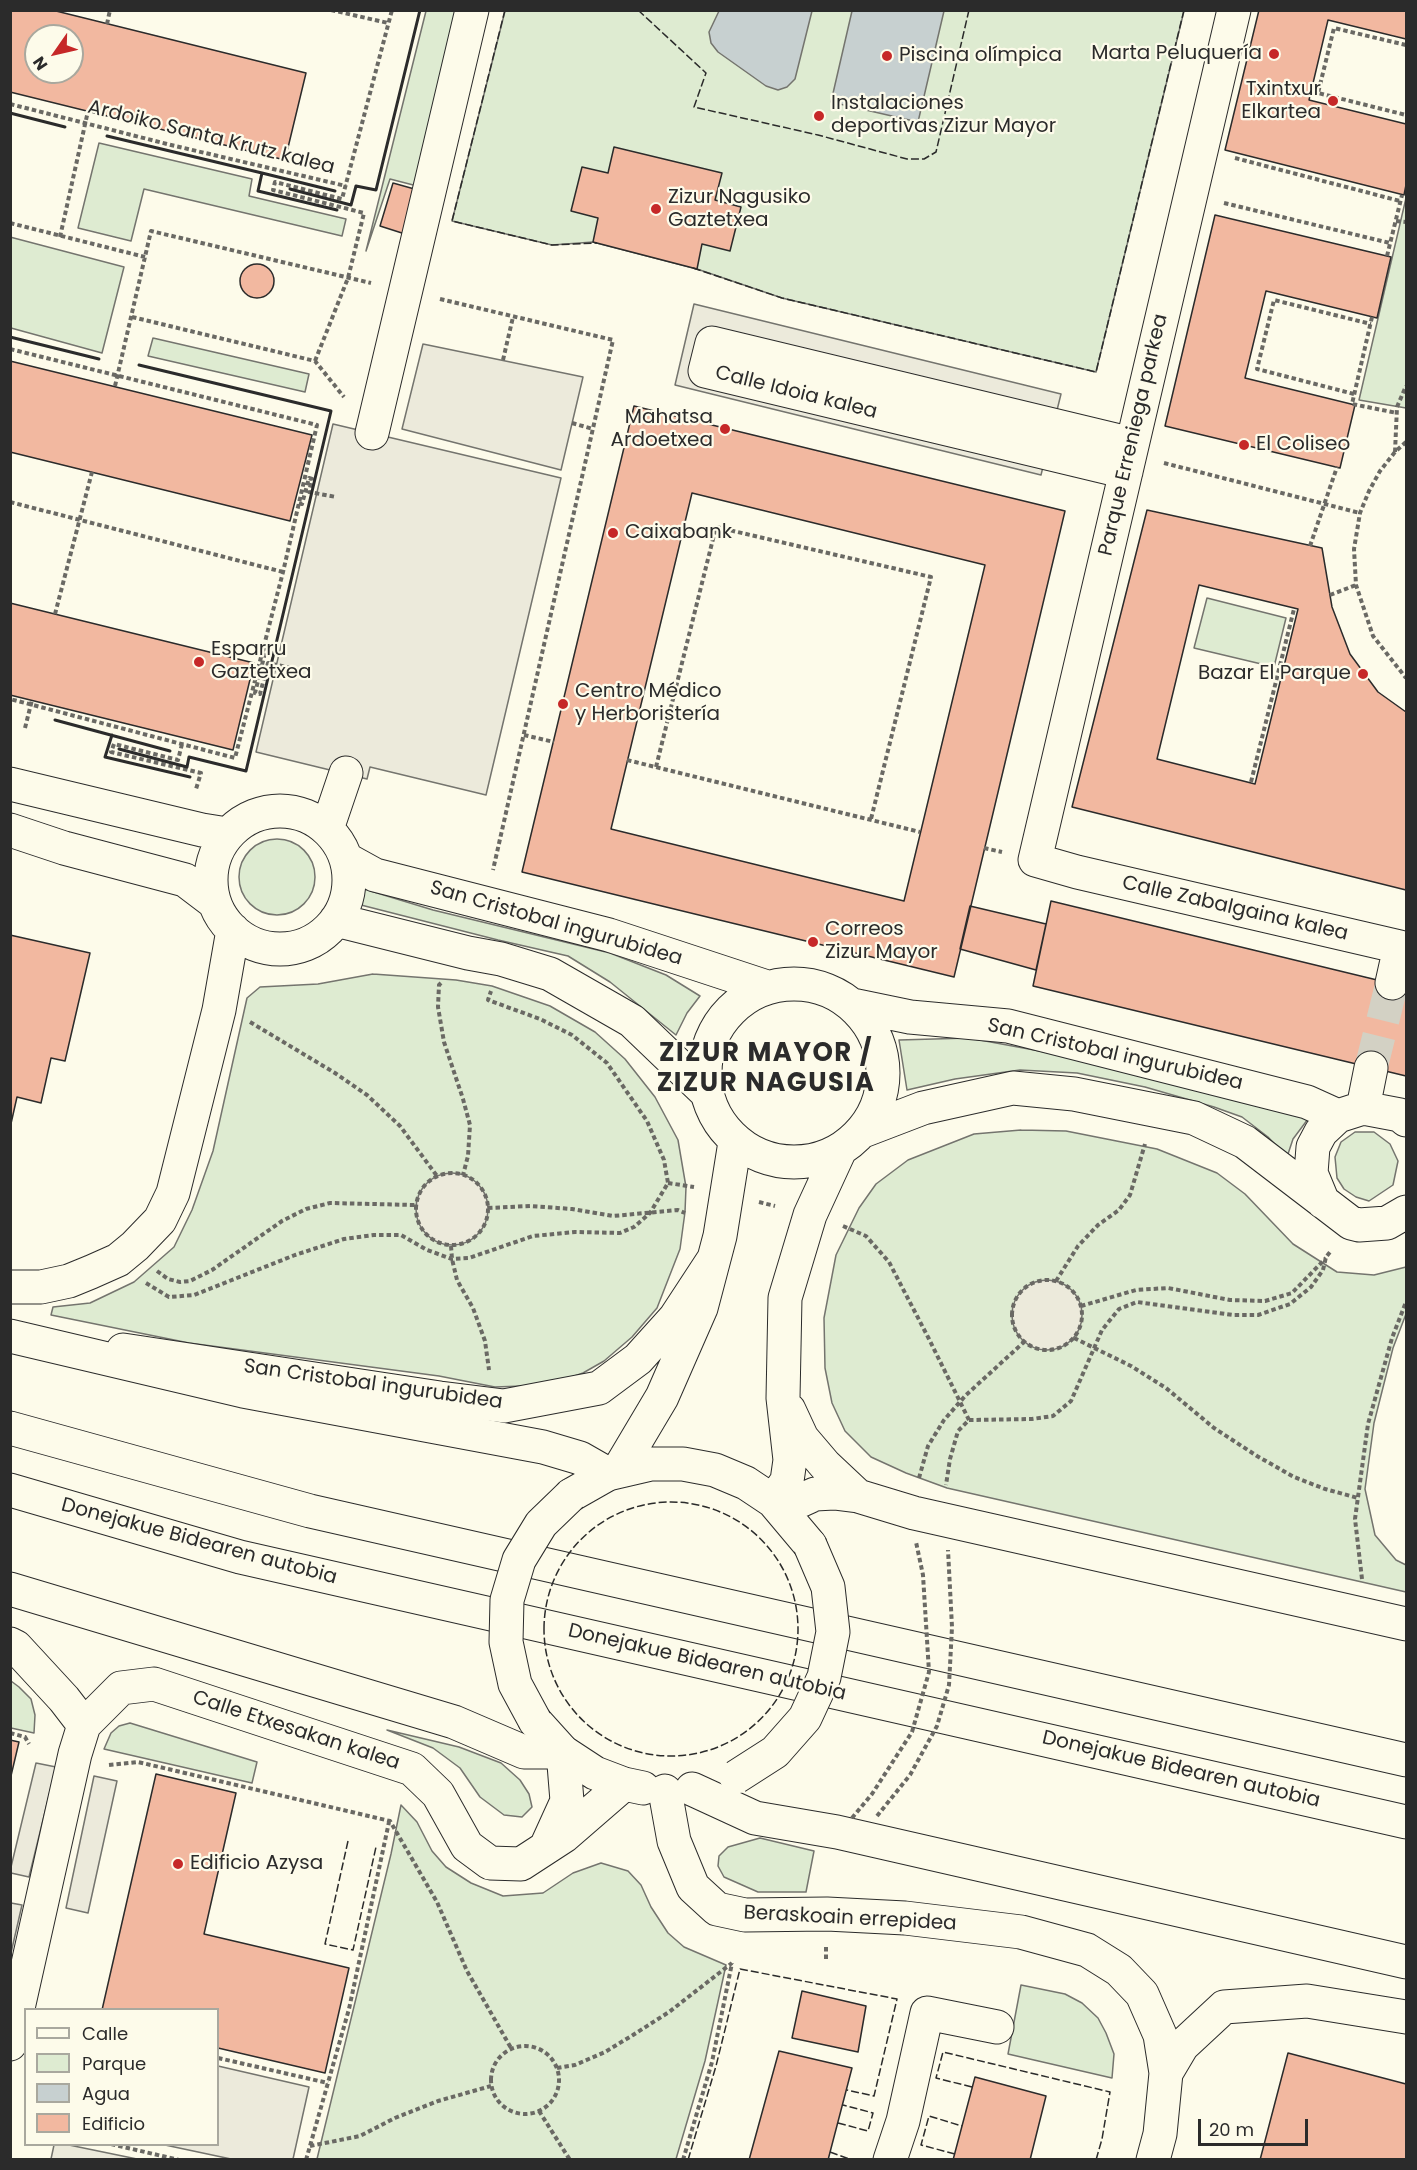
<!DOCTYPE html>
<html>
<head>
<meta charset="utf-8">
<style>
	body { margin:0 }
	#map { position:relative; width:1417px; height:2170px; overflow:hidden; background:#fdfbea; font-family:Poppins,sans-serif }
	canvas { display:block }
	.frame { position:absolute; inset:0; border:12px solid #2b2b2b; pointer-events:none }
	.legend { position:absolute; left:24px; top:2008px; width:195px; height:138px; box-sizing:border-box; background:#fdfbea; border:2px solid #a9a89e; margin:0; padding:8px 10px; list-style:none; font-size:18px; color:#2b2b2b }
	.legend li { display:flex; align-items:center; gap:12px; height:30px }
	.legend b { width:30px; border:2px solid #a9a89e }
	.north { position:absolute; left:24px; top:24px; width:60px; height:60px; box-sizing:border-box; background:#fdfbea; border:2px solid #a9a89e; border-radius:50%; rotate:236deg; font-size:16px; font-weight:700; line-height:24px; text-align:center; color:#2b2b2b }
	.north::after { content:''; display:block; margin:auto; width:21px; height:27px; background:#c62828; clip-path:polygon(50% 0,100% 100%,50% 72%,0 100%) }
	.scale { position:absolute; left:1198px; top:2119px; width:110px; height:27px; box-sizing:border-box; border:3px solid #2b2b2b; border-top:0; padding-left:8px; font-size:18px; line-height:21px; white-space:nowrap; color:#2b2b2b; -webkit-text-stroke:4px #fdfbea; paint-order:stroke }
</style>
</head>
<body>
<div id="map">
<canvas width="1417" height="2170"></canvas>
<div class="frame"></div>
<ul class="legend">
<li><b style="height:8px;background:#fdfbea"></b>Calle</li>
<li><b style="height:16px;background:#deebd1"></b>Parque</li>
<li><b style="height:16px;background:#c7d0d0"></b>Agua</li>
<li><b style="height:16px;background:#f2b8a0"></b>Edificio</li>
</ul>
<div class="north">N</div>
<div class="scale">20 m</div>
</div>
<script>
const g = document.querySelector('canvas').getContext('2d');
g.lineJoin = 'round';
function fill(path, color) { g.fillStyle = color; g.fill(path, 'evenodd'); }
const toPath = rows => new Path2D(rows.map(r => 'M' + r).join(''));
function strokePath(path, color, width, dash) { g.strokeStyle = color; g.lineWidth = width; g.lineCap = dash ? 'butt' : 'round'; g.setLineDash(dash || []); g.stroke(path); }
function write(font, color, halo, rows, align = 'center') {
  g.font = font + ' Poppins,sans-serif'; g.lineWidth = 4.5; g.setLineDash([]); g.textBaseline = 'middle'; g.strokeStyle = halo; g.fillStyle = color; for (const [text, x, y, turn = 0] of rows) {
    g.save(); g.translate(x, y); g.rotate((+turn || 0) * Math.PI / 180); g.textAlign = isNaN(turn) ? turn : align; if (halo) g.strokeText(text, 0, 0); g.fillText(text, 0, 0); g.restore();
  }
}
const green = toPath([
	[426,11,459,11,421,187,390,179,366,251,426,11],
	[505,11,1184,11,1096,372,782,298,697,269,593,242,552,245,452,221,505,11],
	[99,143,252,179,249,196,346,219,342,236,144,189,131,241,78,228,99,143],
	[1406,198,1406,408,1359,400,1406,198],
	[10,237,124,267,102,353,11,328,10,237],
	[153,338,309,374,305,392,148,356,153,338],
	[1207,598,1286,618,1274,667,1194,648,1207,598],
	'239 877a38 38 0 1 1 76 0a38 38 0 1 1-76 0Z',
	[364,889,433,910,610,953,666,975,700,996,687,1013,676,1035,610,982,568,956,498,940,361,905,364,889],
	[373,974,456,980,492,986,550,1006,595,1032,625,1059,655,1097,678,1140,686,1187,685,1212,680,1249,657,1308,632,1337,604,1361,583,1373,549,1385,495,1387,439,1376,189,1343,51,1315,53,1307,90,1303,134,1282,174,1247,192,1210,213,1151,247,998,260,987,318,984,373,974],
	[969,1038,1045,1052,1311,1115,1293,1139,1287,1157,1268,1137,1242,1117,1214,1107,1145,1087,1077,1073,1020,1070,955,1079,907,1090,899,1040,969,1038],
	[1021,1130,1066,1131,1157,1149,1217,1173,1245,1194,1293,1244,1337,1272,1374,1275,1406,1267,1406,1314,1393,1348,1374,1423,1365,1489,1375,1535,1396,1560,1406,1565,1406,1592,947,1488,906,1473,871,1457,845,1431,832,1403,825,1368,824,1318,836,1255,859,1208,876,1184,908,1160,974,1134,1021,1130],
	[1355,1132,1374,1132,1390,1144,1398,1161,1393,1185,1369,1201,1356,1197,1344,1189,1337,1178,1335,1157,1341,1142,1355,1132],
	[11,1681,19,1687,31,1699,35,1715,34,1733,11,1728,11,1681],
	[130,1723,257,1762,252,1783,104,1749,111,1733,119,1726,130,1723],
	[387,1730,459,1747,501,1763,520,1780,529,1794,532,1807,522,1817,504,1815,480,1797,460,1768,433,1748,387,1730],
	[401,1805,417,1822,432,1851,446,1867,471,1883,503,1896,543,1893,573,1873,601,1863,628,1871,641,1885,651,1907,668,1933,684,1947,726,1965,705,2061,676,2159,317,2159,391,1854,401,1805],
	[760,1838,814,1851,806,1892,758,1892,724,1877,718,1866,719,1856,728,1847,760,1838],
	[1021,1985,1065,1994,1082,2003,1098,2018,1106,2033,1114,2054,1112,2078,1008,2054,1021,1985]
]);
const parking = toPath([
	[694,304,1061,394,1041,475,675,385,694,304],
	[423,344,583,377,561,470,402,429,423,344],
	[333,424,561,478,486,795,370,767,367,779,256,752,333,424],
	'416 1209a36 36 0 1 1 72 0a36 36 0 1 1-72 0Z',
	'1012 1315a35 35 0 1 1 70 0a35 35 0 1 1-70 0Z',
	[36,1763,56,1767,29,1877,11,1873,11,1867,36,1763],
	[94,1776,117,1781,88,1913,66,1908,94,1776],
	[11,1903,22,1905,11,1953,10,1903,11,1903],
	[218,2066,309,2087,293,2159,231,2159,165,2145,218,2144,218,2066],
	[54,2145,69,2145,137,2159,51,2159,54,2145]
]);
const water = toPath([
	[719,11,812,11,795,79,787,87,778,90,766,86,718,52,711,43,709,32,719,11],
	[852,11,944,11,918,122,831,102,852,11]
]);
const building = toPath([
	[10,10,52,10,306,73,285,160,10,92,10,10],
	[36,36,72,36,72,72,36,72,36,36],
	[1259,10,1406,10,1406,39,1328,20,1309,100,1406,124,1406,185,1404,195,1225,150,1259,10],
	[614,147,722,173,715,200,741,207,730,251,702,244,697,269,593,242,598,218,571,211,582,167,608,173,614,147],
	[393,183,418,190,405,234,380,226,393,183],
	[1215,215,1391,257,1377,318,1266,291,1245,378,1355,405,1340,468,1165,426,1215,215],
	'240 281a17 17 0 1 1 34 0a17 17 0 1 1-34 0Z',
	[10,361,312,435,290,521,10,452,10,361],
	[634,406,1065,511,954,977,522,872,634,406],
	[692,493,985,565,904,901,611,829,692,493],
	[1147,510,1322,548,1332,607,1350,654,1378,692,1406,712,1406,890,1072,807,1147,510],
	[1199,585,1298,609,1255,784,1157,759,1199,585],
	[10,603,254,663,233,750,10,695,10,603],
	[1051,901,1406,987,1406,1076,1033,986,1051,901],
	[970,906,1046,924,1036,970,960,949,970,906],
	[10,935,90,953,65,1061,51,1058,41,1103,17,1097,10,1128,10,935],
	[10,1740,19,1742,10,1780,10,1740],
	[156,1774,236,1793,204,1934,349,1968,325,2073,218,2048,218,2010,102,2010,156,1774],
	[802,1991,866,2006,858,2052,792,2038,802,1991],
	[779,2051,852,2068,828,2160,749,2160,779,2051],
	[1288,2053,1406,2084,1406,2160,1260,2160,1288,2053],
	[975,2077,1046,2096,1030,2160,953,2160,975,2077]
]);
const minorTunnel = toPath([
	[1371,1068,1392,983]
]);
const path = toPath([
	[331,10,388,23],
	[107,24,110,10],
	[1406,45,1334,28,1318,93,1406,115],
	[10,104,171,145,346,186],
	[1235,158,1400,201],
	[1224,203,1390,243],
	[1396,221,1406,222],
	[10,223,145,257],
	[60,237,88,111],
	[1387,256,1402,195],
	[440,299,613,340,493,870],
	[132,317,315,361,344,397],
	[1372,317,1352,404,1397,413],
	[10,349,317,425,283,572,235,758,10,699],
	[503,360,513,317],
	[315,361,348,278,364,213,273,190,275,182,342,199,392,10],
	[115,386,151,231,371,283],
	[1354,394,1257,369,1274,300,1371,324],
	[572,423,593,429],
	[1406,442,1395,452,1380,471,1369,491,1360,513,1354,549,1356,585,1373,636,1406,678],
	[1395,452,1397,407,1406,386],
	[1164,463,1360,513],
	[10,502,283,572],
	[299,503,302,504,309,478,312,479,309,492,336,497],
	[1310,546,1337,467],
	[1330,595,1356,585],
	[55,614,92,472],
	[263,648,266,649,255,693,260,694,268,663,296,669],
	[25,728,32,700],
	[524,735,554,742],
	[182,744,178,760,114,744,111,752,201,773,196,789],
	[627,760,920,832],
	[656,767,716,527,931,577,871,819],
	[1251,782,1294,609],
	[984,848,1002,852],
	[441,983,439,985,438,1007,444,1042,463,1099,470,1125,468,1156,463,1175],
	[250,1022,335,1073,367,1095,400,1126,437,1176],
	'416 1209a36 36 0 1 1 72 0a36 36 0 1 1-72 0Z',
	[668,1183,694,1187],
	[759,1202,775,1206],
	[488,1208,530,1206,572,1209,613,1216,678,1210,685,1213],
	[843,1226,866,1236,889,1262,929,1339,969,1420,958,1431,950,1459,946,1485],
	[451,1246,452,1259,457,1280,473,1308,485,1341,489,1370],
	[157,1271,168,1279,180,1282,190,1281,212,1270,282,1221,306,1209,330,1203,415,1205],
	'1012 1315a35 35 0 1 1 70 0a35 35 0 1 1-70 0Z',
	[1056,1281,1078,1246,1098,1225,1119,1210,1130,1195,1145,1144],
	[146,1283,169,1297,194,1295,295,1255,344,1239,374,1235,401,1235,427,1250,452,1259,469,1258,533,1236,575,1232,620,1233,634,1227,650,1213,668,1183,664,1160,647,1121,607,1063,572,1035,540,1019,488,1000,491,991],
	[1081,1306,1136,1290,1168,1288,1230,1300,1265,1301,1292,1293,1326,1258],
	[1074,1338,1131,1366,1166,1388,1214,1428,1257,1456,1294,1477,1325,1489,1358,1498],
	[969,1420,1032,1419,1053,1416,1071,1401,1102,1330,1119,1309,1137,1302,1233,1315,1258,1315,1290,1304,1311,1287,1323,1270,1326,1257,1330,1252],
	[919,1478,928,1446,944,1420,966,1395,1024,1342],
	[1362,1579,1355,1519,1368,1424,1392,1338,1406,1302],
	[10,1733,25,1737,29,1744],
	[109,1765,138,1762,390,1821,437,1902,467,1971,511,2048],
	[826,1959,826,1947],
	'491 2080a34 34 0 1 1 68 0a34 34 0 1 1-68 0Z',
	[218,2058,328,2083],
	[557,2068,575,2065,605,2052,633,2035,669,2012,732,1963],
	[539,2111,570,2160],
	[111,2144,179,2160],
	[310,2146,360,2136,395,2118,438,2101,491,2086],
	[306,2160,349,2009,389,1822],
	[683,2160,712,2062,732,1963]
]);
const minor = toPath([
	[1234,10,1035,860,1077,872,1400,947,1392,983],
	[372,433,472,10],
	[1126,472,705,371,712,343,1132,444],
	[10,784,202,830,227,834],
	'211 880a69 69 0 1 1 138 0a69 69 0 1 1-138 0Z',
	[327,829,346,773],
	[10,830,64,848,185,880,214,902],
	[346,859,375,875,609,935,767,987],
	[336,920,468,953,501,959,550,974,632,1021,705,1091],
	'705 1073a89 89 0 1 1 178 0a89 89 0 1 1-178 0Z',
	[852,1005,910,1017,1008,1026,1307,1102,1338,1116],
	[1363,1108,1371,1068],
	[863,1131,923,1108,1013,1088,1074,1094,1194,1118,1245,1142,1351,1223,1359,1225,1387,1223,1406,1212],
	[1323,1202,1311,1173,1313,1147,1321,1132,1338,1116,1363,1108,1400,1115,1406,1120],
	[10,1287,41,1287,69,1281,91,1272,118,1260,135,1246,160,1220,173,1193,219,1010,233,930],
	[123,1350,440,1398,504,1406,599,1388,638,1359,675,1318,713,1260],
	[789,1410,802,1438,825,1465,858,1496],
	[618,1471,662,1397,701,1308,720,1236,735,1142],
	[571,1495,608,1474,651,1464,683,1464,715,1470,746,1483,773,1501,810,1545],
	[773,1501,787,1481,790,1460,783,1398,785,1298,810,1215,839,1152],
	[782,1509,815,1494,834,1493,858,1496,914,1513,1406,1624],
	[10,1644,16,1647,64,1699,84,1725],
	[535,1721,563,1752,595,1773,624,1784,643,1788],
	[692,1789,755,1818,837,1832,1406,1962],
	[665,1791,674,1841,693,1887,717,1909,745,1915,827,1914,905,1918,1021,1932,1087,1950,1119,1970,1142,1994,1160,2035,1166,2073,1160,2134,1153,2160],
	[547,1845,567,1801,563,1752],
	[10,2044,75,1754,84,1725,121,1688,154,1684,412,1769,438,1794,467,1846,490,1863,521,1864,564,1836,624,1784],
	[1166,2073,1182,2046,1224,2007,1307,2001,1406,2017],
	[890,2160,903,2121,927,2013,997,2027]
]);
const highway = toPath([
	[10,1336,243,1391,543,1447,580,1458,608,1474],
	[10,1428,310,1511,1406,1760],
	[10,1490,240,1557,1406,1822],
	[10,1589,454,1722,524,1752,563,1752]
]);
const pathBridge = toPath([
	[877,1816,910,1775,937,1726,949,1685,952,1627,948,1550],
	[852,1818,872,1794,912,1732,929,1672,923,1575,916,1542]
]);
const minorBridge = toPath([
	[535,1721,515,1684,506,1642,507,1600,519,1560,541,1524,571,1495],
	[736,1777,775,1752,805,1718,824,1677,833,1632,828,1587,810,1545]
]);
const fence = toPath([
	[505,10,452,221,552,245,597,243],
	[638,10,706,73,694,107,818,135,907,159,924,159,936,152,969,10],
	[693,268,782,298,1096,372,1184,10],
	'544 1629a127 127 0 1 1 254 0a127 127 0 1 1-254 0Z',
	[348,1841,325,1944,353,1950,376,1847],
	[972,2087,936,2078,943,2052,1110,2092,1102,2139,1096,2160],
	[838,2123,868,2131,873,2113,843,2105],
	[830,2152,852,2160],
	[955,2154,921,2145,929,2116,962,2126],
	[688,2160,716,2066,740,1969,897,1999,874,2096,847,2090]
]);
const wall = toPath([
	[10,113,65,127],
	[107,136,262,173,258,191,337,210],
	[262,173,335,191],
	[290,189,351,205,356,186,376,190,420,10],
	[10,337,99,359],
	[55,720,170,751],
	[112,735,105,757,190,777],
	[119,749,187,767,189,757,246,771,331,411,139,365]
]);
const markers = [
	[1274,54,6,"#c62828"],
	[887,56,6,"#c62828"],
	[1333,101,6,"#c62828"],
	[819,116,6,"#c62828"],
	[656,209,6,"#c62828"],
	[725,429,6,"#c62828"],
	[1244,445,6,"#c62828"],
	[613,533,6,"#c62828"],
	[199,662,6,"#c62828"],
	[1363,674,6,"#c62828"],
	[563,704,6,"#c62828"],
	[813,942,6,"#c62828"],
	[178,1864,6,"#c62828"]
];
const poiNames = [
	["Marta Peluquería",1262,54,"right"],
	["Piscina olímpica",899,56],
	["Txintxur",1321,90,"right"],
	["Elkartea",1321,113,"right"],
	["Instalaciones",831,104],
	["deportivas Zizur Mayor",831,127],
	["Zizur Nagusiko",668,198],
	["Gaztetxea",668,221],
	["Mahatsa",713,418,"right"],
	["Ardoetxea",713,441,"right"],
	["El Coliseo",1256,445],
	["Caixabank",625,533],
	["Esparru",211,650],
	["Gaztetxea",211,673],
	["Bazar El Parque",1351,674,"right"],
	["Centro Médico",575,692],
	["y Herboristería",575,715],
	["Correos",825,930],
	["Zizur Mayor",825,953],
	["Edificio Azysa",190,1864]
];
const streetNames = [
	["Ardoiko Santa Krutz kalea",211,138,14],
	["Calle Idoia kalea",796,393,14],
	["Parque Erreniega parkea",1134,435,-77],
	["Calle Zabalgaina kalea",1235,909,13],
	["San Cristobal ingurubidea",556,924,16],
	["San Cristobal ingurubidea",1115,1055,13],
	["San Cristobal ingurubidea",373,1385,8],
	["Donejakue Bidearen autobia",199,1542,15],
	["Donejakue Bidearen autobia",707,1663,13],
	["Calle Etxesakan kalea",296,1731,18],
	["Donejakue Bidearen autobia",1181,1770,13],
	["Beraskoain errepidea",850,1919,3]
];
const districtNames = [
	["ZIZUR MAYOR /",766,1054],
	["ZIZUR NAGUSIA",766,1084]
];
fill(green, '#deebd1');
strokePath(green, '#74746e', 1.5);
fill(parking, '#eceadb');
strokePath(parking, '#74746e', 1.5);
fill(water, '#c7d0d0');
strokePath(water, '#74746e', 1.5);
fill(building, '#f2b8a0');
strokePath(building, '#2b2b2b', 1.5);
strokePath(minorTunnel, '#d3d1c4', 33, [33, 16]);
strokePath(minor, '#2b2b2b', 35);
strokePath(highway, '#2b2b2b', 35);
strokePath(path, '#6a6964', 4, [4.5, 3]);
strokePath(minor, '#fdfbea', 33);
strokePath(highway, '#fdfbea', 33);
strokePath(minorBridge, '#2b2b2b', 35, []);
strokePath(pathBridge, '#6a6964', 4, [4.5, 3]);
strokePath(minorBridge, '#fdfbea', 33);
strokePath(fence, '#2b2b2b', 1.5, [8, 3]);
strokePath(wall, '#2b2b2b', 3);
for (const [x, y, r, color] of markers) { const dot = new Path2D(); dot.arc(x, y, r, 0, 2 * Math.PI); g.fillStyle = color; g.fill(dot); strokePath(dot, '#fdfbea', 2); }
write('20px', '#2b2b2b', '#fdfbea', poiNames, 'left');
write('20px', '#2b2b2b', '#fdfbea', streetNames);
g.letterSpacing = '1.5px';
write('bold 26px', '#2b2b2b', '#fdfbea', districtNames);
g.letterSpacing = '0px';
</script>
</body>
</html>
